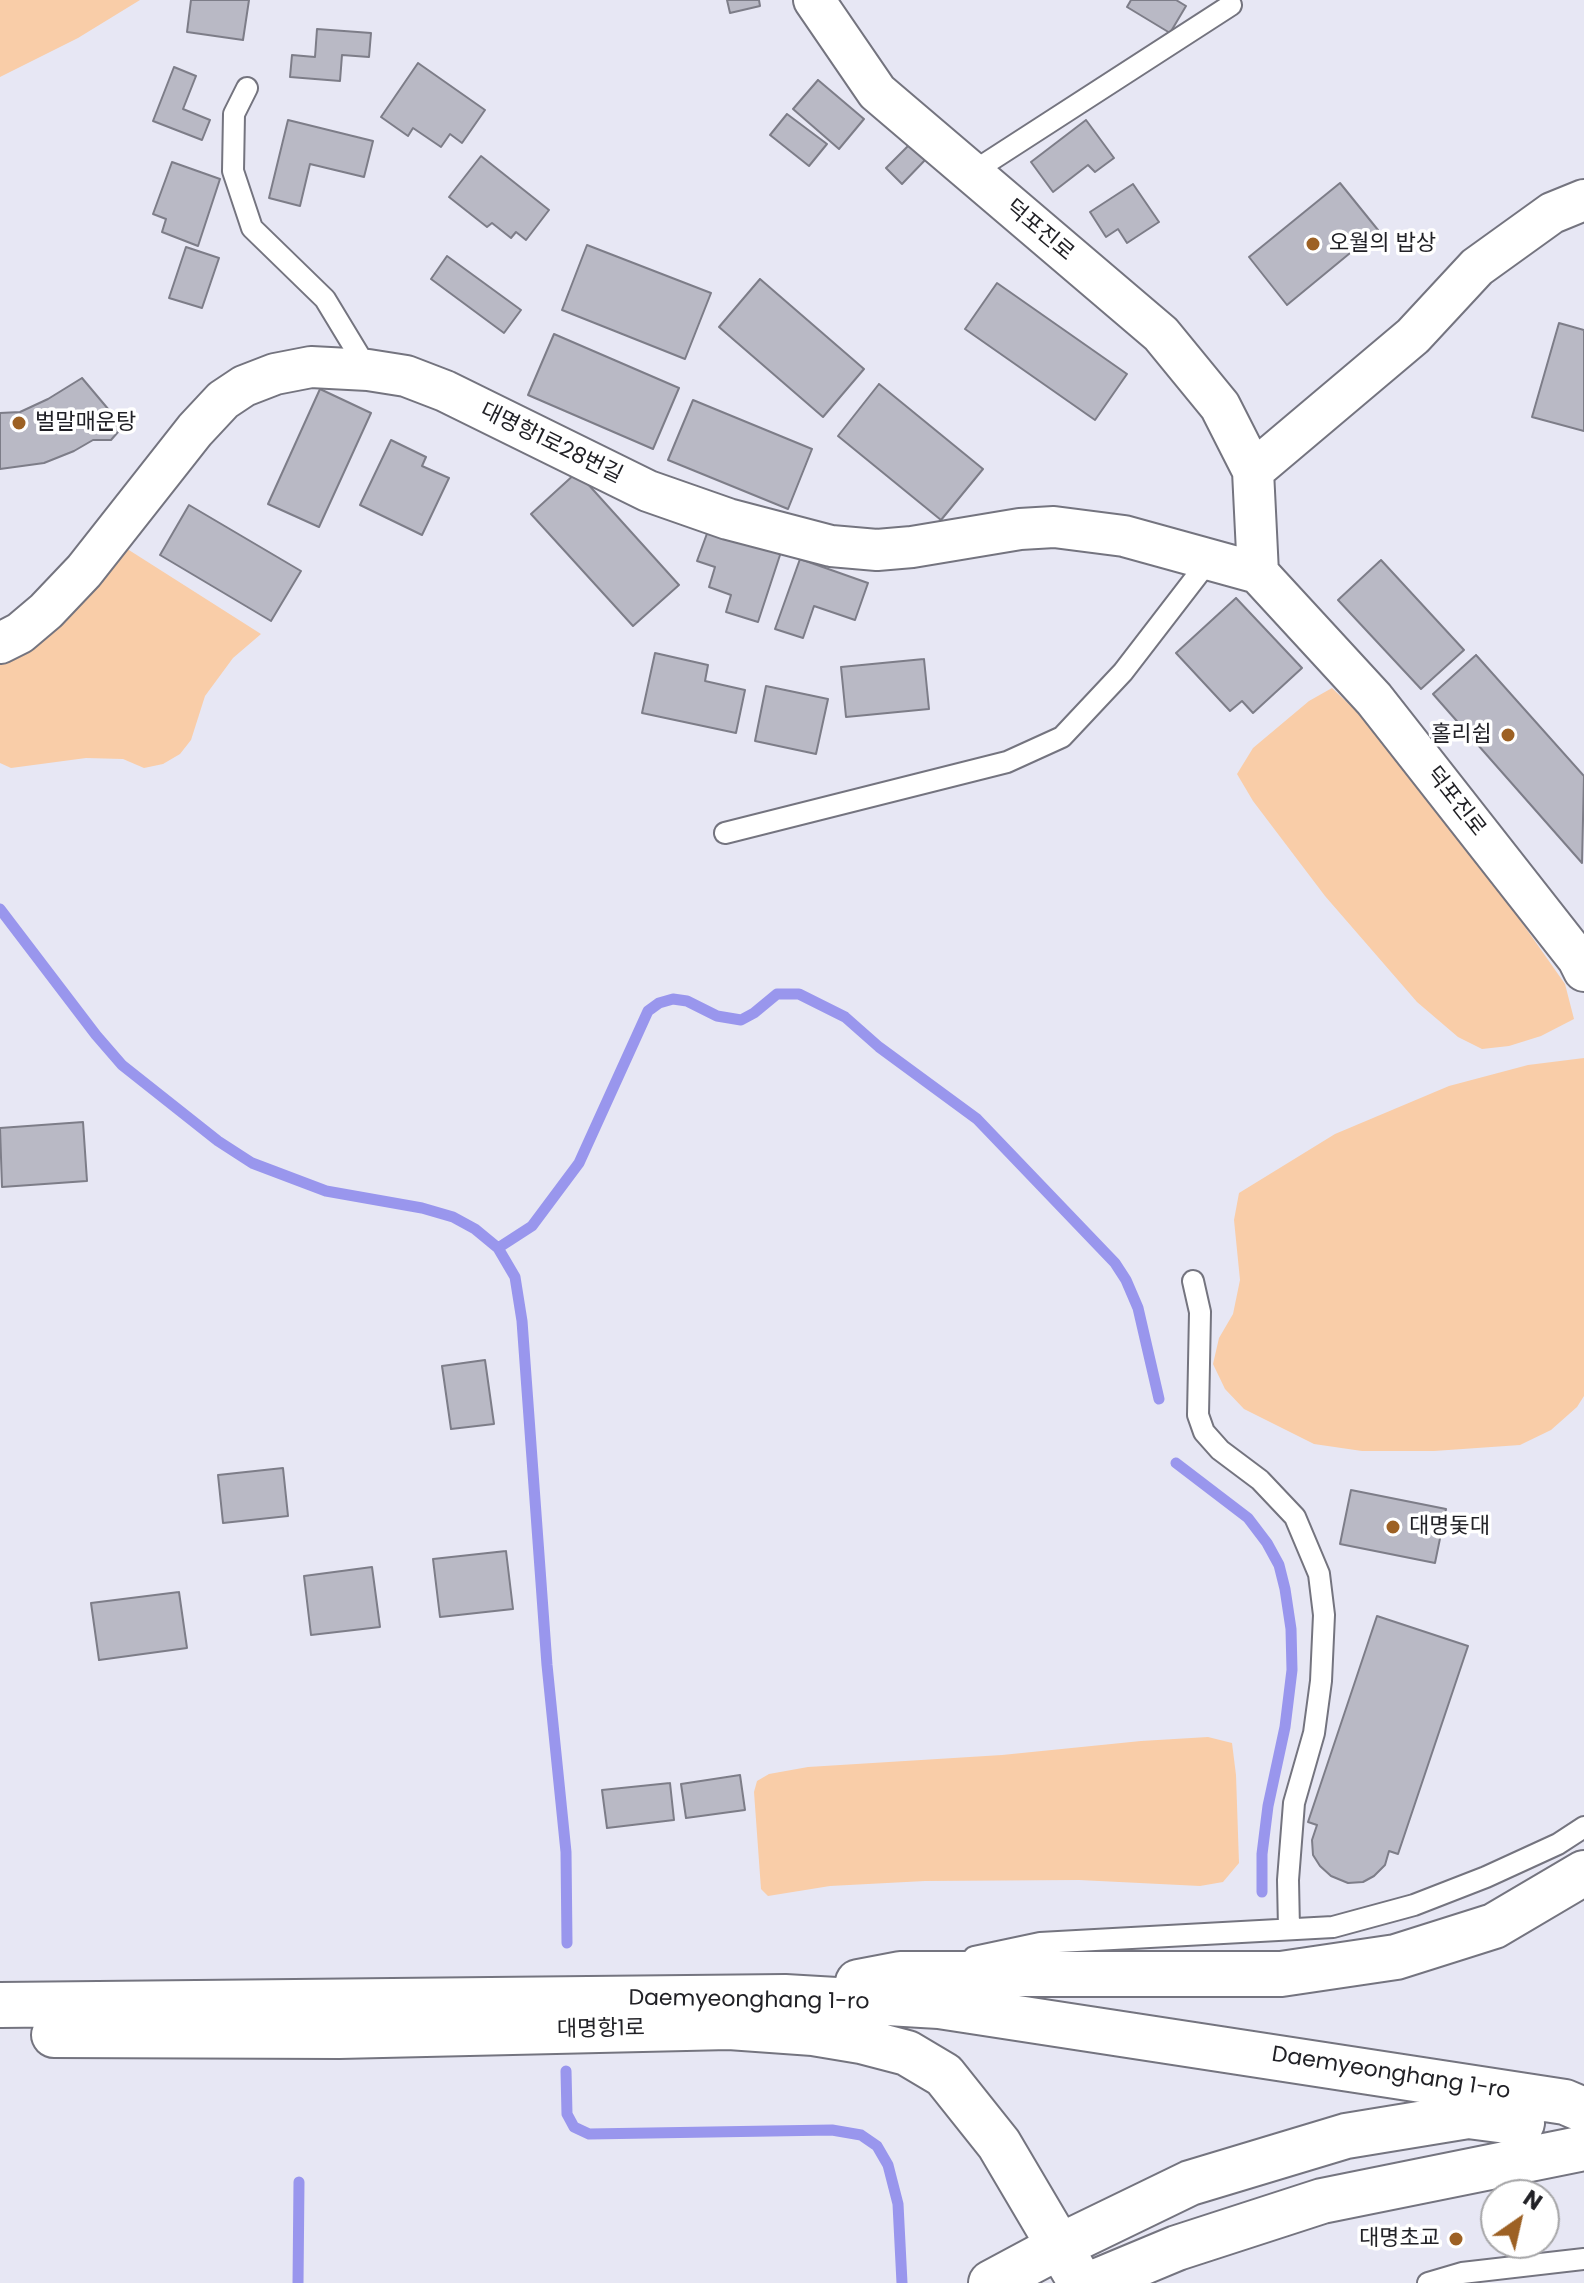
<!DOCTYPE html>
<html>
<head>
<meta charset="utf-8">
<style>
	body { margin:0 }
	#map { position:relative; width:1584px; height:2283px; overflow:hidden; background:#e7e7f4; font-family:Poppins,sans-serif }
	canvas { display:block }
	.north { position:absolute; left:1480px; top:2179px; width:80px; height:80px; box-sizing:border-box; background:#fff; border:2px solid #a6a6a8; border-radius:50%; rotate:34deg; font-size:22px; font-weight:700; line-height:32px; text-align:center; color:#212126 }
	.north::after { content:''; display:block; margin:auto; width:28px; height:36px; background:#9d6124; clip-path:polygon(50% 0,100% 100%,50% 72%,0 100%) }
</style>
</head>
<body>
<div id="map">
<canvas width="1584" height="2283"></canvas>
<div class="north">N</div>
</div>
<script>
const g = document.querySelector('canvas').getContext('2d');
g.lineJoin = 'round';
function fill(path, color) { g.fillStyle = color; g.fill(path, 'evenodd'); }
const toPath = rows => new Path2D(rows.map(r => 'M' + r).join(''));
function strokePath(path, color, width, dash) { g.strokeStyle = color; g.lineWidth = width; g.lineCap = dash ? 'butt' : 'round'; g.setLineDash(dash || []); g.stroke(path); }
function write(font, color, halo, rows, align = 'center') {
  g.font = font + ' Poppins,"Noto Sans KR",sans-serif'; g.lineWidth = 7; g.setLineDash([]); g.textBaseline = 'middle'; g.strokeStyle = halo; g.fillStyle = color; for (const [text, x, y, turn = 0] of rows) {
    g.save(); g.translate(x, y); g.rotate((+turn || 0) * Math.PI / 180); g.textAlign = isNaN(turn) ? turn : align; if (halo) g.strokeText(text, 0, 0); g.fillText(text, 0, 0); g.restore();
  }
}
const green = toPath([
	[0,0,140,0,78,38,0,77],
	[121,545,261,634,233,658,205,696,191,740,180,754,163,764,144,768,123,759,86,758,11,768,0,763,0,661],
	[1332,688,1356,711,1471,850,1565,984,1574,1019,1541,1036,1509,1046,1482,1049,1458,1037,1417,1002,1325,896,1253,801,1237,774,1253,748,1309,701],
	[1584,1058,1584,1396,1577,1407,1551,1430,1520,1445,1434,1451,1362,1451,1314,1444,1244,1409,1225,1389,1213,1364,1219,1338,1233,1314,1240,1280,1234,1220,1239,1193,1335,1134,1449,1086,1528,1065],
	[1208,1737,1232,1743,1236,1775,1239,1863,1223,1882,1200,1886,1079,1880,925,1881,830,1886,768,1896,761,1889,754,1792,757,1781,769,1774,808,1767,1002,1755,1141,1741]
]);
const stream = toPath([
	[0,909,96,1035,122,1065,218,1141,252,1163,326,1191,422,1208,453,1217,475,1229,498,1248,515,1277,522,1321,547,1665,566,1852,567,1943],
	[498,1248,532,1226,579,1163,648,1011,659,1003,673,999,687,1001,717,1016,741,1020,754,1013,777,994,799,994,845,1017,879,1047,977,1119,1115,1263,1126,1280,1138,1308,1159,1399],
	[1176,1463,1248,1518,1267,1543,1279,1565,1285,1589,1291,1629,1292,1670,1285,1727,1268,1806,1262,1854,1262,1892],
	[566,2071,567,2114,574,2127,589,2134,832,2130,861,2135,877,2146,888,2165,898,2204,902,2283],
	[298,2283,299,2182]
]);
const building = toPath([
	[191,0,249,0,243,40,187,32,191,0],
	[727,0,759,0,760,6,730,13,727,0],
	[1131,0,1176,0,1186,6,1170,33,1127,7,1131,0],
	[317,29,371,33,369,57,342,55,340,81,290,77,292,55,315,57,317,29],
	[418,63,485,110,462,143,450,134,441,147,413,128,408,136,381,117,418,63],
	[174,67,196,76,183,109,210,120,202,140,153,121,174,67],
	[818,80,864,119,839,149,793,109,818,80],
	[787,114,827,144,809,166,770,135,787,114],
	[288,120,373,141,364,177,310,164,300,206,269,198,288,120],
	[1086,120,1114,158,1095,172,1088,165,1053,192,1031,162,1086,120],
	[910,144,926,159,902,184,886,168,910,144],
	[481,156,549,210,526,240,516,232,511,238,492,223,487,227,449,197,481,156],
	[172,162,220,179,198,246,162,232,166,219,153,214,172,162],
	[1340,183,1378,230,1287,305,1249,257,1340,183],
	[1133,184,1159,222,1127,243,1118,229,1106,237,1090,212,1133,184],
	[587,245,711,293,685,359,562,310,587,245],
	[186,247,219,258,202,308,169,298,186,247],
	[447,256,521,310,504,333,431,279,447,256],
	[760,279,864,369,823,417,719,327,760,279],
	[997,283,1127,374,1095,420,965,329,997,283],
	[1559,323,1584,330,1584,431,1532,417,1559,323],
	[554,334,679,388,653,449,528,395,554,334],
	[82,378,114,416,118,432,111,440,93,440,74,451,44,463,0,469,0,413,20,412,48,399,82,378],
	[879,384,983,469,941,520,838,436,879,384],
	[320,389,371,413,319,527,268,504,320,389],
	[693,400,812,449,788,509,668,460,693,400],
	[391,440,426,457,422,466,449,478,422,535,360,505,391,440],
	[577,472,679,585,633,626,531,514,577,472],
	[189,505,301,571,271,621,160,555,189,505],
	[709,528,781,552,758,622,726,612,731,595,709,587,715,567,697,561,709,528],
	[800,559,868,583,855,620,814,606,803,638,775,629,800,559],
	[1381,560,1464,650,1421,689,1338,600,1381,560],
	[1236,598,1302,668,1253,713,1242,701,1230,711,1176,653,1236,598],
	[655,653,708,665,705,681,745,690,736,733,642,713,655,653],
	[1476,655,1584,776,1582,863,1433,694,1476,655],
	[924,659,929,709,846,717,841,667,924,659],
	[766,686,828,699,816,754,755,741,766,686],
	[83,1122,87,1181,2,1187,0,1128,83,1122],
	[485,1360,494,1424,451,1429,442,1366,485,1360],
	[283,1468,288,1516,223,1523,218,1475,283,1468],
	[1351,1490,1446,1509,1435,1563,1340,1544,1351,1490],
	[506,1551,513,1609,440,1617,433,1559,506,1551],
	[372,1567,380,1627,311,1635,304,1576,372,1567],
	[179,1592,187,1648,99,1660,91,1603,179,1592],
	[1377,1616,1468,1646,1398,1854,1389,1851,1385,1865,1374,1876,1363,1882,1348,1883,1331,1876,1320,1866,1313,1855,1312,1840,1317,1825,1308,1822,1377,1616],
	[740,1775,745,1810,686,1818,681,1784,740,1775],
	[670,1783,674,1820,607,1828,602,1790,670,1783]
]);
const lane = toPath([
	[247,88,234,114,233,171,252,228,325,299,368,370],
	[971,173,1231,5],
	[725,833,1007,762,1062,737,1123,672,1210,559],
	[1193,1281,1200,1312,1198,1415,1204,1432,1220,1450,1260,1480,1295,1517,1319,1574,1324,1615,1321,1681,1314,1733,1294,1803,1288,1880,1289,1929],
	[974,1957,1040,1943,1333,1927,1414,1905,1486,1877,1558,1844,1584,1827],
	[1428,2283,1462,2273,1584,2259]
]);
const street = toPath([
	[814,0,877,92,1161,334,1220,406,1253,471,1258,573,1374,699,1578,959,1584,971],
	[1253,471,1413,336,1477,267,1552,213,1584,200],
	[0,643,20,633,46,611,84,571,195,430,223,400,244,386,275,374,311,367,368,370,406,376,445,391,648,491,728,519,831,546,877,550,912,547,1020,529,1054,527,1124,536,1258,573]
]);
const secondary = toPath([
	[858,1982,900,1974,1281,1974,1396,1957,1494,1926,1584,1873],
	[0,2005,785,1997,939,2006,1565,2102,1584,2110],
	[54,2035,339,2036,729,2027,813,2033,861,2041,907,2053,944,2075,999,2144,1081,2283],
	[991,2283,1060,2246,1190,2183,1346,2136,1468,2116,1522,2123],
	[1093,2283,1177,2248,1322,2201,1584,2148]
]);
const markers = [
	[1313,244,8,"#9d6124"],
	[19,423,8,"#9d6124"],
	[1508,735,8,"#9d6124"],
	[1393,1527,8,"#9d6124"],
	[1456,2239,8,"#9d6124"]
];
const streetNames = [
	["덕포진로",1039,231,40],
	["대명항1로28번길",551,444,26],
	["덕포진로",1455,802,52],
	["Daemyeonghang 1-ro",749,2001,1],
	["대명항1로",601,2030,-1],
	["Daemyeonghang 1-ro",1391,2074,9]
];
const poiNames = [
	["오월의 밥상",1329,244],
	["벌말매운탕",35,423],
	["홀리쉽",1492,735,"right"],
	["대명돛대",1409,1527],
	["대명초교",1440,2239,"right"]
];
fill(green, '#f9cda8');
strokePath(stream, '#9996ed', 11);
fill(building, '#b9b9c5');
strokePath(building, '#7d7d88', 2);
strokePath(lane, '#74747f', 24);
strokePath(street, '#74747f', 44);
strokePath(secondary, '#74747f', 48);
strokePath(lane, '#fff', 20);
strokePath(street, '#fff', 40);
strokePath(secondary, '#fff', 44);
for (const [x, y, r, color] of markers) { const dot = new Path2D(); dot.arc(x, y, r, 0, 2 * Math.PI); g.fillStyle = color; g.fill(dot); strokePath(dot, '#fff', 3); }
write('22px', '#212126', '#fff', streetNames);
write('22px', '#212126', '#fff', poiNames, 'left');
</script>
</body>
</html>
